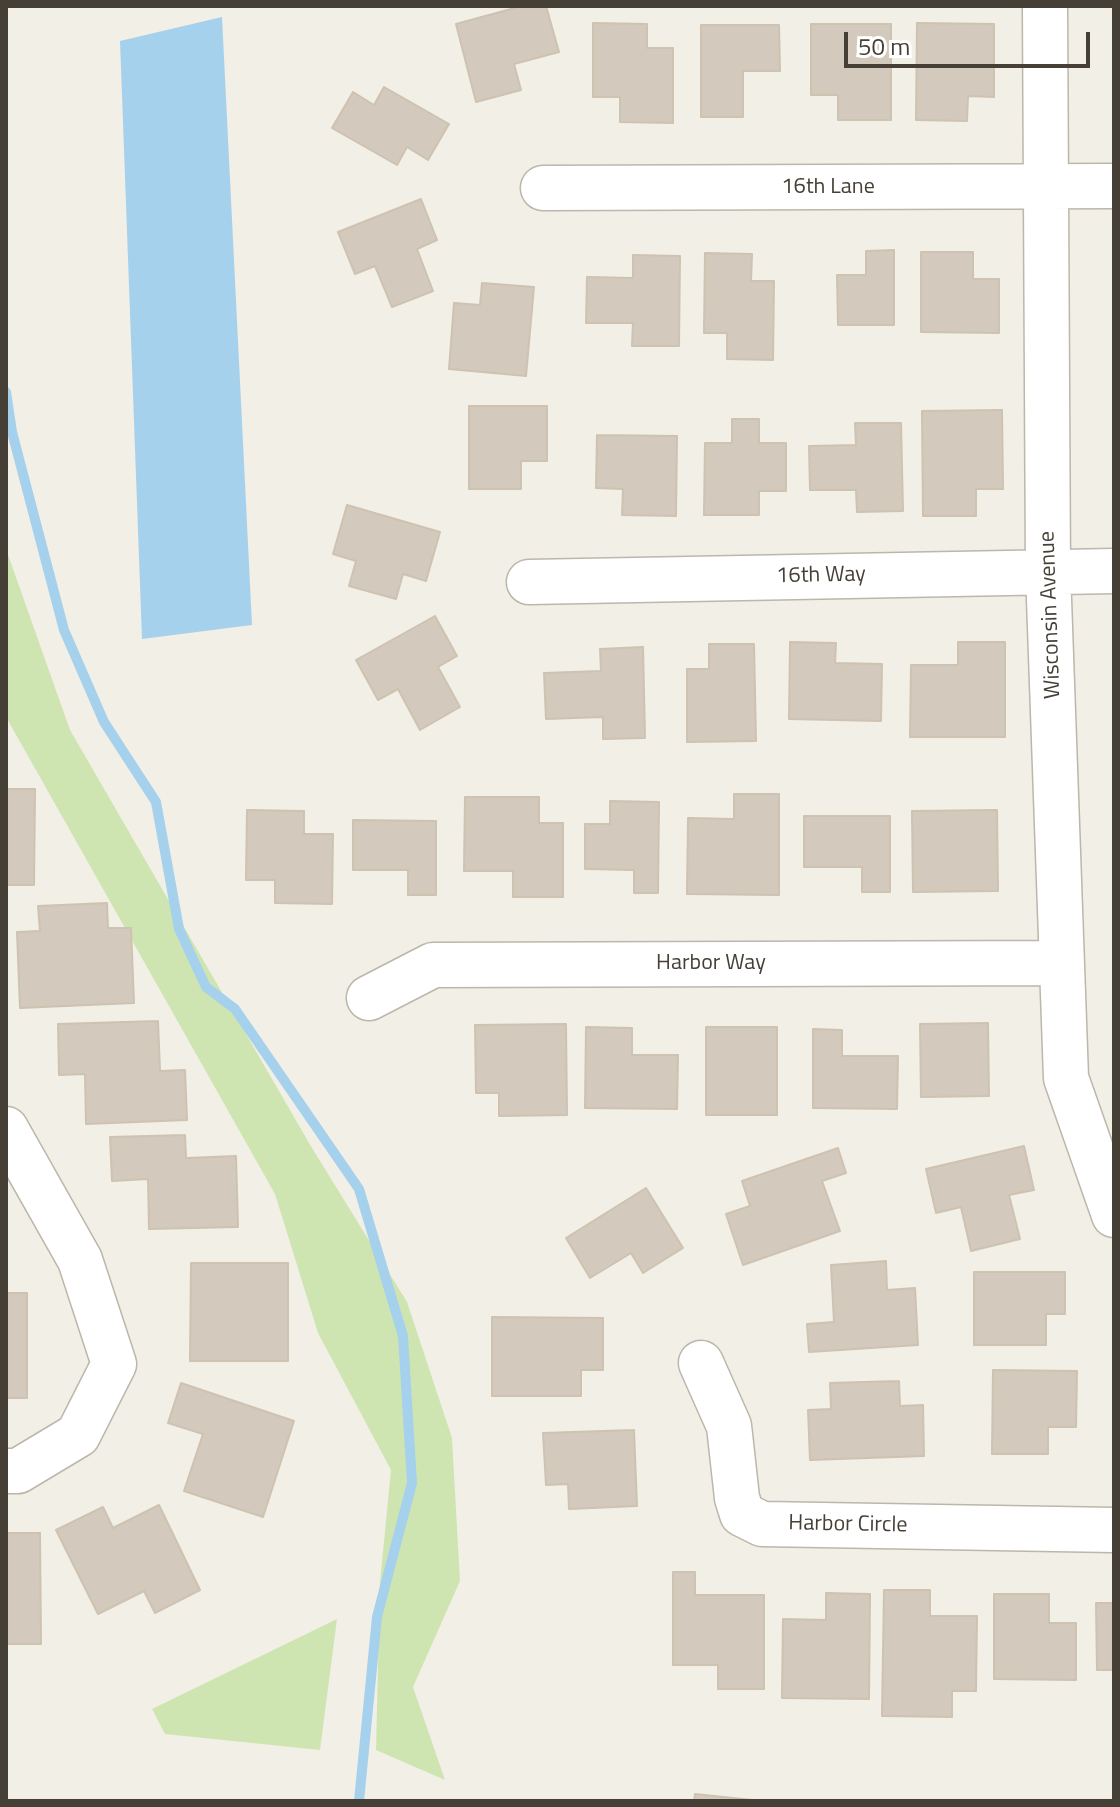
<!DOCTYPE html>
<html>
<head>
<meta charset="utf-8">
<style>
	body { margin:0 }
	#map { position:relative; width:1120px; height:1807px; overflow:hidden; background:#f2efe7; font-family:"Titillium Web",sans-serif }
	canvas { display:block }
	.frame { position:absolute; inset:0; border:8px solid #453f36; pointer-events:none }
	.scale { position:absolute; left:844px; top:32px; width:246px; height:36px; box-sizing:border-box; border:4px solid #453f36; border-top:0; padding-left:10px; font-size:24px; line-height:28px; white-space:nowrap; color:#453f36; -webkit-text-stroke:6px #fff; paint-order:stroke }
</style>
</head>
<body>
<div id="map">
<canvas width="1120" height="1807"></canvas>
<div class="frame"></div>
<div class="scale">50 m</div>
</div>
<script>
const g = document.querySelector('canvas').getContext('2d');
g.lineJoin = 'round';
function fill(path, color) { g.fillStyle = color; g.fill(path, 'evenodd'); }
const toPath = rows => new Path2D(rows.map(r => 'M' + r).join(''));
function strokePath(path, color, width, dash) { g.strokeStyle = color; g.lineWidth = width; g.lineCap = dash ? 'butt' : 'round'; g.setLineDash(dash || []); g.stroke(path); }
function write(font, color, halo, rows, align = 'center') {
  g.font = font + ' "Titillium Web",sans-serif'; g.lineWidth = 7; g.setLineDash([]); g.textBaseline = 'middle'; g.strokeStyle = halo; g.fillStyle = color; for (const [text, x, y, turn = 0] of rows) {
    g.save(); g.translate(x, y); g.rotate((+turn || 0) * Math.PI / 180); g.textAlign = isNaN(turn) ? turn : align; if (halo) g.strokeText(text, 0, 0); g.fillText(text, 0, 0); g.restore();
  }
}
const green = toPath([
	[6,549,70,730,312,1148,407,1302,452,1438,460,1581,413,1687,445,1780,376,1750,380,1582,391,1470,318,1333,275,1194,6,717],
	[337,1619,320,1750,165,1734,152,1709]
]);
const water = toPath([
	[222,17,252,625,142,639,120,41]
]);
const stream = toPath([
	[6,392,12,432,64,630,104,722,156,802,179,929,206,987,235,1009,359,1189,403,1336,412,1483,377,1617,359,1801]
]);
const building = toPath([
	[522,6,546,6,559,52,514,64,521,90,476,102,456,24,522,6],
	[593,23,647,24,647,48,673,48,673,123,620,122,620,97,593,97,593,23],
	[917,23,994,24,994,97,968,96,967,121,916,120,917,23],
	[811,24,891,24,891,120,838,120,838,95,811,95,811,24],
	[701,25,779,25,780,71,743,71,743,117,701,117,701,25],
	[384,87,449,124,428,160,407,147,397,165,332,128,353,92,374,105,384,87],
	[421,199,437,240,417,249,433,291,392,307,375,266,355,274,338,232,421,199],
	[894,250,894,325,838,325,837,275,866,275,866,251,894,250],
	[921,252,973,252,973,279,999,279,999,333,921,332,921,252],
	[705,253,752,254,751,281,774,281,773,360,727,359,727,333,704,333,705,253],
	[633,255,680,256,679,346,632,346,633,323,586,323,587,277,633,278,633,255],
	[482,283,534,287,526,376,449,369,454,303,480,305,482,283],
	[469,406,547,406,547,461,521,461,521,489,469,489,469,406],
	[1002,410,1003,489,976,489,976,516,923,516,922,411,1002,410],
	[732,419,759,419,759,443,786,443,786,491,759,491,759,515,704,515,705,443,732,443,732,419],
	[855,423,901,423,903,511,857,512,856,490,810,490,809,446,856,445,855,423],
	[597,435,677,436,676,516,622,515,623,489,596,488,597,435],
	[347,505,440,532,426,581,403,574,396,599,349,586,356,561,333,554,347,505],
	[435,616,457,656,438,667,460,707,420,730,398,689,378,700,356,660,435,616],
	[790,642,836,643,835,663,882,664,881,721,789,719,790,642],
	[958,642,1005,642,1005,737,910,737,911,665,958,665,958,642],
	[709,644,754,644,756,741,687,742,687,669,709,669,709,644],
	[643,647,645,738,603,739,603,717,546,719,544,673,601,671,600,649,643,647],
	[6,789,35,789,34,885,6,885,6,789],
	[734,794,779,794,779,895,687,894,688,818,734,819,734,794],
	[465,797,539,797,539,823,563,823,563,897,513,897,513,871,464,871,465,797],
	[610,801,659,802,658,893,634,893,634,870,585,869,585,824,610,824,610,801],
	[247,810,304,811,304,834,333,834,332,904,275,903,275,880,246,880,247,810],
	[997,810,998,891,913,892,912,811,997,810],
	[804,816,890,816,890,892,862,892,862,867,804,867,804,816],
	[353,820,436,821,436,895,408,895,408,870,353,870,353,820],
	[107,903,108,928,131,928,134,1003,20,1008,17,932,40,931,38,906,107,903],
	[158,1021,160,1071,185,1070,187,1120,86,1124,85,1074,59,1075,58,1024,158,1021],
	[988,1023,989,1096,921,1097,920,1024,988,1023],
	[566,1024,567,1115,499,1116,499,1093,476,1093,475,1025,566,1024],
	[586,1027,632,1028,632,1055,678,1055,677,1109,585,1108,586,1027],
	[706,1027,777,1027,777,1115,706,1115,706,1027],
	[813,1029,842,1030,842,1056,898,1056,897,1109,813,1108,813,1029],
	[185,1135,186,1158,236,1156,238,1227,149,1229,148,1179,112,1181,110,1137,185,1135],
	[1024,1146,1034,1190,1009,1195,1020,1239,971,1251,961,1207,936,1213,926,1169,1024,1146],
	[838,1148,846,1173,822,1181,840,1231,743,1265,726,1214,750,1206,742,1181,838,1148],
	[646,1188,683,1248,643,1273,631,1253,590,1278,566,1238,646,1188],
	[886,1261,887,1290,915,1288,918,1345,809,1352,807,1324,834,1322,831,1265,886,1261],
	[191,1263,288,1263,288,1361,190,1361,191,1263],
	[974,1272,1065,1272,1065,1314,1046,1314,1046,1345,974,1345,974,1272],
	[6,1293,27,1293,27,1398,6,1398,6,1293],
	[492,1317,603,1318,603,1370,581,1370,581,1396,492,1396,492,1317],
	[993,1370,1077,1371,1076,1427,1048,1427,1048,1454,992,1454,993,1370],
	[899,1381,900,1406,923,1405,924,1456,810,1460,808,1410,831,1409,830,1383,899,1381],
	[181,1383,294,1421,263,1517,184,1491,203,1434,168,1423,181,1383],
	[634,1430,637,1506,569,1509,568,1484,546,1485,543,1433,634,1430],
	[159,1505,200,1590,155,1613,144,1591,98,1614,56,1530,103,1507,113,1528,159,1505],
	[6,1533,40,1533,41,1644,6,1644,6,1533],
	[673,1572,695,1572,695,1595,764,1595,764,1689,718,1689,718,1665,673,1665,673,1572],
	[884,1590,930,1590,930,1616,977,1616,976,1691,952,1691,952,1717,882,1716,884,1590],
	[826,1593,870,1594,869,1699,782,1698,783,1619,826,1620,826,1593],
	[994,1594,1049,1594,1049,1623,1076,1623,1076,1680,994,1679,994,1594],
	[1096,1603,1114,1603,1114,1670,1097,1670,1096,1603],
	[695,1794,762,1801,694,1801,695,1794]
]);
const minor = toPath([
	[1045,6,1048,571,1066,1078,1114,1215],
	[543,188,1114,186],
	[529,582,1114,571],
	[369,998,433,965,1061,963],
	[6,1129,80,1260,114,1364,78,1435,18,1471,6,1471],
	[701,1363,729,1426,737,1498,742,1514,762,1524,1114,1530]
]);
const streetNames = [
	["16th Lane",828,188],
	["16th Way",821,576,-1],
	["Wisconsin Avenue",1051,615,-92],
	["Harbor Way",711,964],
	["Harbor Circle",848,1525,1]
];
fill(green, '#cfe5b1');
fill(water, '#a6d1ec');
strokePath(stream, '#a6d1ec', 10);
fill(building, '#d3cabd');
strokePath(building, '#cec2b0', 2);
strokePath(minor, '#bdb6aa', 47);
strokePath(minor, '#fff', 44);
write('22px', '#453f36', '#fff', streetNames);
</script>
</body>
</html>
